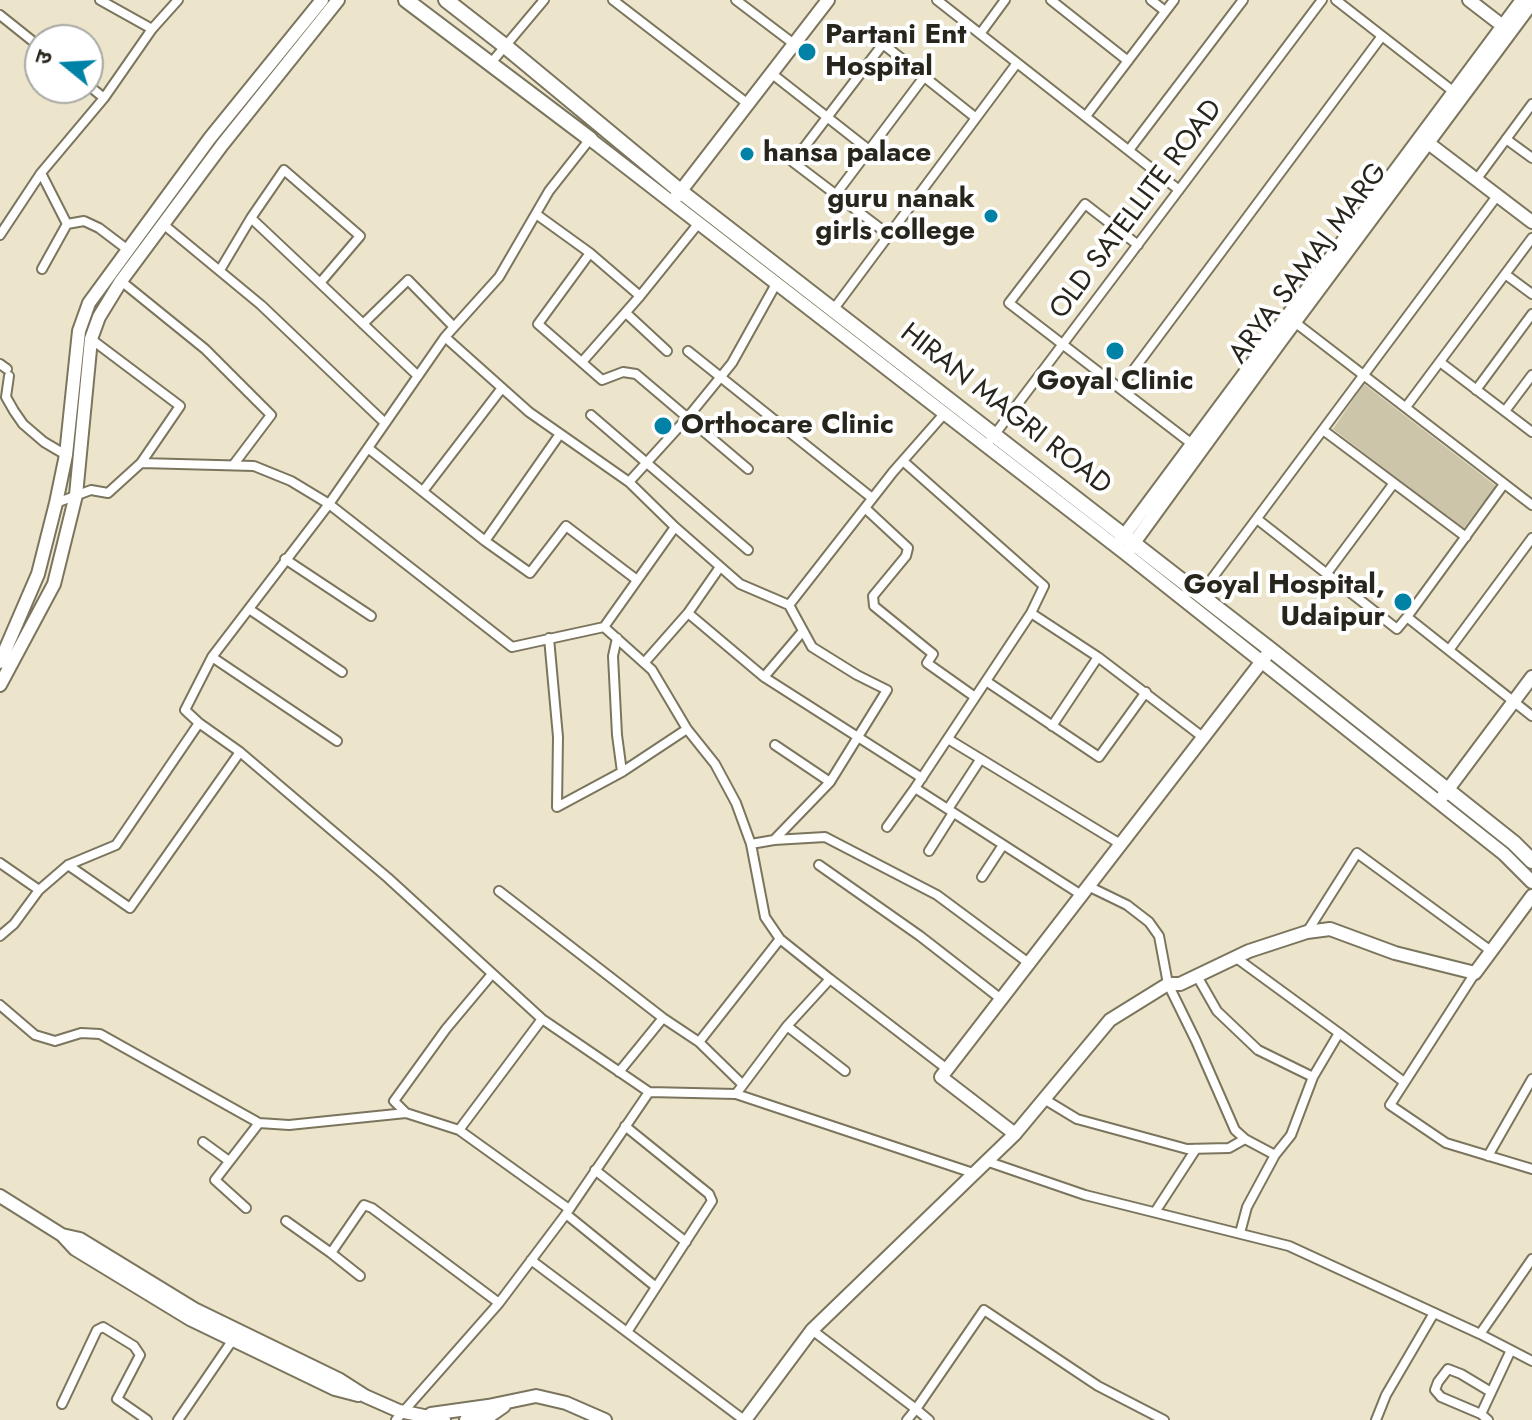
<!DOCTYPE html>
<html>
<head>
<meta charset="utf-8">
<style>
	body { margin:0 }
	#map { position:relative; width:1532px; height:1420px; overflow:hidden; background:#ece5cb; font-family:Jost,"Noto Sans Devanagari",sans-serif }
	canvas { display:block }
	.north { position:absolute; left:24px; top:24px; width:80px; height:80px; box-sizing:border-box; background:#fff; border:2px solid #a9a8a4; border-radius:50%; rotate:288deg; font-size:22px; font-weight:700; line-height:32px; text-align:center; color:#28251c }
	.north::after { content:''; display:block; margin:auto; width:28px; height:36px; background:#0082a6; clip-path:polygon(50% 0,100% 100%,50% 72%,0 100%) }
</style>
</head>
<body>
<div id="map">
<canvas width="1532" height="1420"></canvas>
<div class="north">उ</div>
</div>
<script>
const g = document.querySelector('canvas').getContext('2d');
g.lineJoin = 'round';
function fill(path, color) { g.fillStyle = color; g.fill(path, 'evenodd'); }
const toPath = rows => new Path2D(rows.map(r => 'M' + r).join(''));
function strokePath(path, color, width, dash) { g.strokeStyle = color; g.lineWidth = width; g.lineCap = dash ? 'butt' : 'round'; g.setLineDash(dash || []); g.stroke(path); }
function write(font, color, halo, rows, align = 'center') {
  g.font = font + ' Jost,sans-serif'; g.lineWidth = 8; g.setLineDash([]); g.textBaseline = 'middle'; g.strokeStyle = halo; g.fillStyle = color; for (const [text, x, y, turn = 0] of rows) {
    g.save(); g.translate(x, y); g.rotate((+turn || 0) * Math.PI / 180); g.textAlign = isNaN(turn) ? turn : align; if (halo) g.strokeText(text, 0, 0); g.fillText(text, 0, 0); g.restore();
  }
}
const green = toPath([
	[1364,384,1496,486,1463,529,1333,429]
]);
const street = toPath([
	[100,0,152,29],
	[613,0,748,104],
	[736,0,794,44],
	[937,0,1179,190],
	[1051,0,1128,61],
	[1151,0,1165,11],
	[1336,0,1454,92],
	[0,15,40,47],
	[980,34,1005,0],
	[491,63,544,0],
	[771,73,869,150],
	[88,85,104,98,152,29,178,0],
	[1086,116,1174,0],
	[1506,139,1532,158],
	[1129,150,1243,0],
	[41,173,67,224,42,269],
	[1476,180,1532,104],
	[836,194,924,77],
	[536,214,590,253,640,296],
	[251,218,320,283],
	[67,224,84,221,99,228,128,250],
	[163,224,261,305,385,423],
	[0,235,41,173,104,98],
	[889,235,793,162,883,44,976,118],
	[1138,245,1085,204,1009,303,1192,444],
	[590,253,538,324,602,380,623,372,636,374,748,469],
	[220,270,251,218,284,170,360,236,320,283,418,376],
	[1505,274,1532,294],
	[121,281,205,349,271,415,234,464],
	[776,284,732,363,688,417,629,482,675,527,604,627,652,670,687,729,715,764,736,803,751,844,774,840,825,837,937,895,1030,964],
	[833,310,1017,63],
	[626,313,667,351],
	[1292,320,1532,505],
	[363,324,408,280,454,327],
	[445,337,529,412,629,482],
	[91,339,180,406,141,463],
	[688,351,872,498],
	[582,362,640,296,698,224],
	[1440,362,1532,432],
	[0,364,7,369],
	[9,376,6,397,14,411,23,424,44,442,66,455],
	[1120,388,1382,36],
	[1476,390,1532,314],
	[1406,407,1532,238],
	[1505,411,1532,375],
	[591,415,748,550],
	[1323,430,1466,537],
	[986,446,1322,0],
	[368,448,485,541,560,434],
	[903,461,1044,586,1031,613,915,788,1083,896],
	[1504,484,1407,617,1532,716],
	[423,491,502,388],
	[56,503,91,490,108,493,141,463,254,466,291,481,329,504,512,647,604,627],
	[865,508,908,548,906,556,873,596,874,606,933,654,927,663,975,697],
	[1257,519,1397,629,1407,617],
	[675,527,740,584,789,605],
	[485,541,530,573,566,526,637,580],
	[285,559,371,616],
	[1327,573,1394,483],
	[1199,596,1497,196],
	[249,609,342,672],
	[688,613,764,677,922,778],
	[1031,613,1098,657,1204,738],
	[549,638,558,737,557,807,622,772,687,729],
	[617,638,613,656,617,735,622,772],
	[1449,650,1532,538],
	[212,657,337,741],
	[644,663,688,613,720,567],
	[764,677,803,631],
	[986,681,1099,757,1146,692],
	[199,723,240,752,388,878,542,1019,649,1092,736,1094,787,1026,830,979,947,1069],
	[1052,726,1098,657],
	[948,739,1122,845],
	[775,745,830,782],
	[948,809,980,760],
	[887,827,915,788],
	[774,840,830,782,887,690,857,675,812,647,789,605,893,472,944,414],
	[751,844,765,917,780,939,830,979],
	[929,851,953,813],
	[0,863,39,890],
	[68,865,130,908,240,752],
	[819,865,920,936,1001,999],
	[982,877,1003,845],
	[1090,887,1127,905,1149,922,1159,936,1168,984,1196,1041,1235,1130,1245,1139,1275,1155,1291,1135,1313,1077,1339,1033,1235,957],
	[499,891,663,1018,699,1042,742,1084],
	[1307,932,1357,853,1491,951],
	[0,936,14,924,39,890,68,865,116,845,199,723,185,710,212,657,329,504,445,337,499,277,549,191,590,139],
	[1475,973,1390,1105,1446,1143,1532,1169],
	[1197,976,1217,1011,1258,1050,1313,1077],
	[0,1005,35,1035,55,1041,81,1033,100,1034,259,1123,289,1125,406,1113,459,1130,569,1209],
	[787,1026,845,1071],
	[1339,1033,1404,1082],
	[699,1042,780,939],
	[619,1072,663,1018],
	[736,1094,973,1173],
	[1044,1099,1077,1119,1187,1149,1229,1148,1245,1139],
	[406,1113,394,1101,446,1029,492,974],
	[625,1126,709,1194,712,1201,627,1332],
	[459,1130,542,1019],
	[203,1142,229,1161],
	[1488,1156,1532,1079],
	[986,1161,1085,1195,1289,1246,1480,1334,1532,1259],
	[595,1170,686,1242],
	[246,1208,215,1180,259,1123],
	[1155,1212,1196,1149],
	[566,1214,656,1287],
	[286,1221,331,1253],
	[1240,1233,1247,1207,1275,1155],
	[531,1260,744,1420],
	[360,1276,331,1253,364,1205,372,1208,499,1303],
	[812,1330,916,1409,984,1310,1098,1386,1164,1420],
	[1480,1334,1532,1361],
	[62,1404,97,1330,103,1327,134,1346,140,1355,117,1399,147,1420],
	[1481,1414,1511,1350],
	[178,1420,234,1338],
	[396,1420,499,1303,566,1214,649,1092],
	[907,1420,916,1409,929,1420],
	[1376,1420,1386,1395,1434,1313],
	[1488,1420,1481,1414,1441,1397,1435,1390,1438,1382,1448,1369,1461,1374,1491,1392]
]);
const secondary = toPath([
	[1469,0,1508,30],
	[590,139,1126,554,1504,854,1532,882],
	[1423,139,1532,222],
	[676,197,828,0],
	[1120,541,1522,0],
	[1128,551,1280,342,1532,3],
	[0,662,38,574,56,503,66,455,79,331,89,303,210,138,322,0],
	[0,685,54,584,76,495,91,339,99,317,121,281,222,145,338,0],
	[1443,796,1532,677],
	[1015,1134,941,1077,1266,656],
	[0,1196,62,1235,75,1249,190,1319,335,1389,358,1395],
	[62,1235,80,1239,196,1310,340,1380,365,1396,399,1411,444,1420],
	[431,1414,488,1406,536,1396,566,1403,605,1420],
	[466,1420,491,1415,504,1406],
	[745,1420,812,1330,1015,1134,1110,1020,1168,984,1180,984,1249,951,1307,932,1330,929,1395,953,1475,973,1532,896]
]);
const primary = toPath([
	[406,0,590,139],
	[446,0,505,46,680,191,1271,650,1514,843,1532,861]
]);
const markers = [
	[807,52,10,"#0082a6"],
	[747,154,8,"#0082a6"],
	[991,216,8,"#0082a6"],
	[1115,351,10,"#0082a6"],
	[663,426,10,"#0082a6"],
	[1403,602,10,"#0082a6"]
];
const poiNames = [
	["Partani Ent",825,36],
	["Hospital",825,68],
	["hansa palace",763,154],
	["guru nanak",975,200,"right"],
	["girls college",975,232,"right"],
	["Goyal Clinic",1115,382,"center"],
	["Orthocare Clinic",681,426],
	["Goyal Hospital,",1385,586,"right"],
	["Udaipur",1385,618,"right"]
];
const streetNames = [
	["OLD SATELLITE ROAD",1137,210,-53],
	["ARYA SAMAJ MARG",1309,264,-53],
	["HIRAN MAGRI ROAD",1005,410,38]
];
fill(green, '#cdc5a9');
strokePath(street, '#7b755e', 12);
strokePath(secondary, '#7b755e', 16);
strokePath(primary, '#7b755e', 18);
strokePath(street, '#fff', 8);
strokePath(secondary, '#fff', 12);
strokePath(primary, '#fff', 14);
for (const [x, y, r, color] of markers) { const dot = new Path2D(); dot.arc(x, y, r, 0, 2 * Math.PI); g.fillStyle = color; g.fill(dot); strokePath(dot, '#fff', 3); }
write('bold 28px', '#28251c', '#fff', poiNames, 'left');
write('28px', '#28251c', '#fff', streetNames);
</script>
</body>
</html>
